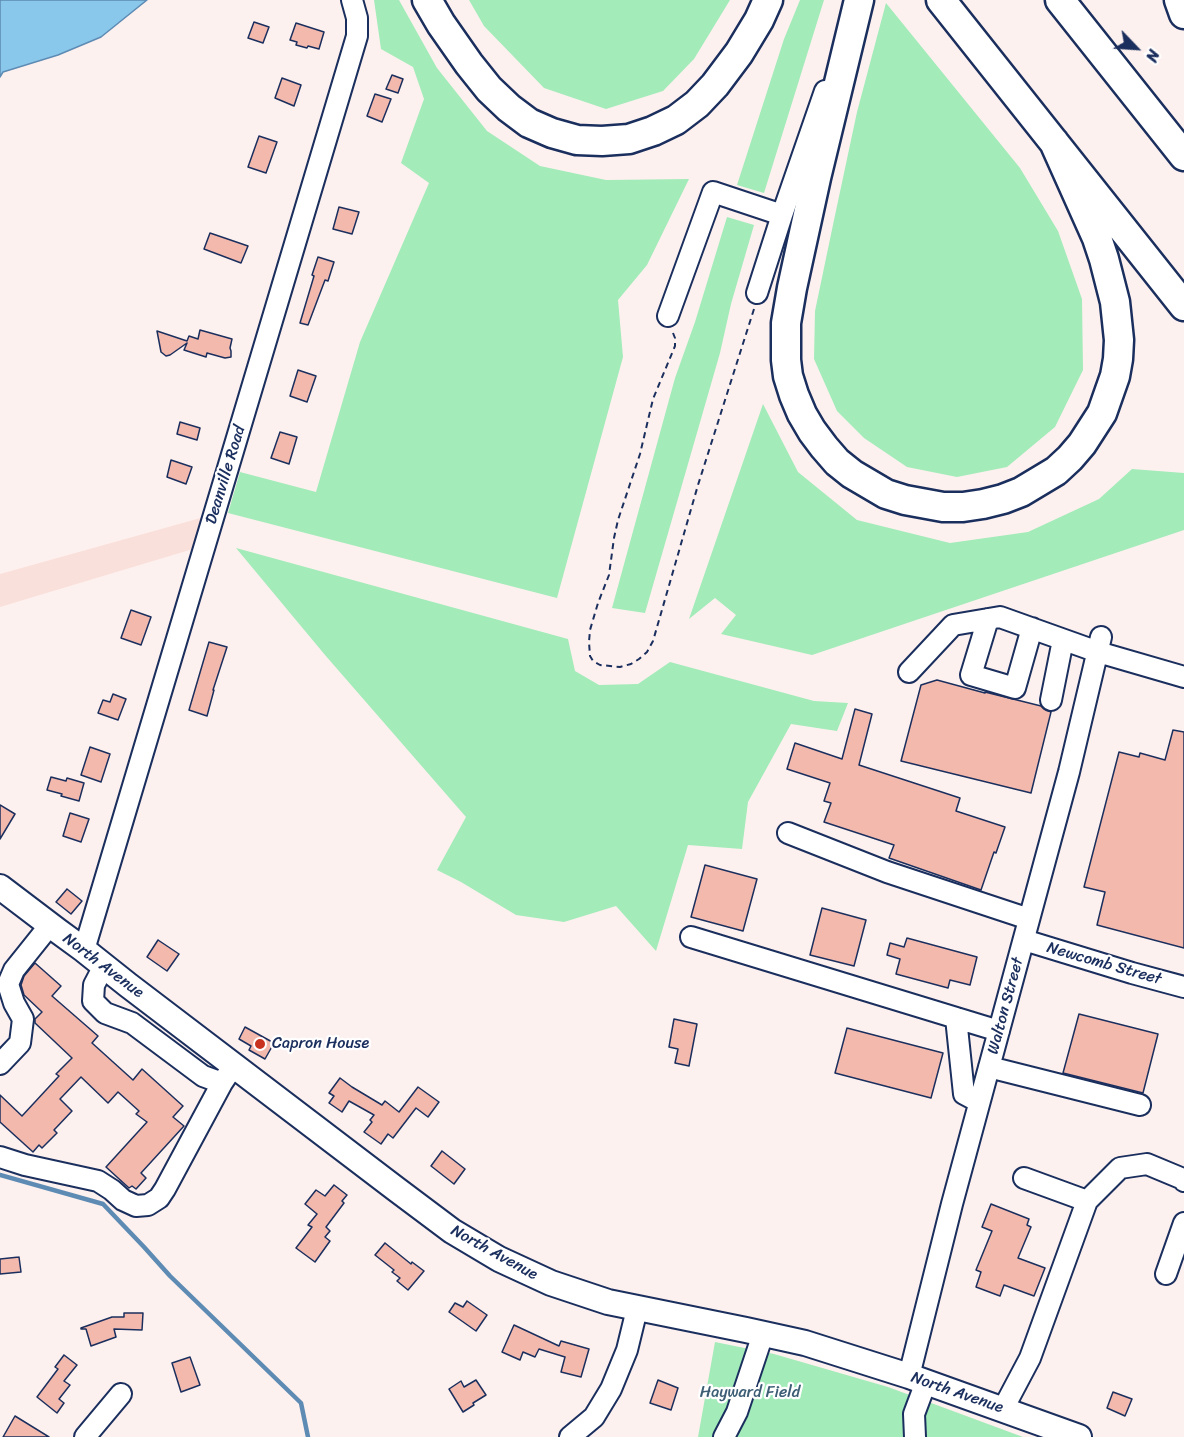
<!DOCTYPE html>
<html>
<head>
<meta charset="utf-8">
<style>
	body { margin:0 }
	#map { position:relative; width:1184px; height:1437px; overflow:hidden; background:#fdf1ef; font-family:Sriracha,sans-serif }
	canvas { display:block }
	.north { position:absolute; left:1106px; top:18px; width:60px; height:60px; -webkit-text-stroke:4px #fff; paint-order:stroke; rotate:115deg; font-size:16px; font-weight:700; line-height:24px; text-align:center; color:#1b2f5e }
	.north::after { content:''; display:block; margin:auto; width:21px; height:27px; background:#1b2f5e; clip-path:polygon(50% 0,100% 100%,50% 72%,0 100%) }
</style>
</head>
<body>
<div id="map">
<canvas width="1184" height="1437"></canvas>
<div class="north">N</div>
</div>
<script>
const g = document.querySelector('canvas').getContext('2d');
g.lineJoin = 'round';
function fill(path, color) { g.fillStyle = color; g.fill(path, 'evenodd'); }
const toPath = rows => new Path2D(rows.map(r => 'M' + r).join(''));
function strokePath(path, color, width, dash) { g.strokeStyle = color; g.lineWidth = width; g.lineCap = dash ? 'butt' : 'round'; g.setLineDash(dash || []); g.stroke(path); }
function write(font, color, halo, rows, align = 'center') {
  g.font = font + ' Sriracha,sans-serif'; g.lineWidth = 4.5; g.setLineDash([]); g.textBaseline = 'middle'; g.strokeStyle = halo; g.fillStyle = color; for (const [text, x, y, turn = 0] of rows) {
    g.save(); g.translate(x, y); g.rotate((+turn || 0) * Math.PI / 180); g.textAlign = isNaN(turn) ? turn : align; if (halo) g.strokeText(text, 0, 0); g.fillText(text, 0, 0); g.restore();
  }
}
const built = toPath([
	[204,517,193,549,0,607,0,574]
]);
const green = toPath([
	[374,0,399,0,437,68,487,131,540,166,606,180,689,179,647,265,618,300,623,357,557,598,228,513,240,472,316,492,360,342,429,183,401,163,424,99,413,67,381,49],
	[469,0,730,0,694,59,663,91,606,109,544,88,484,26],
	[800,0,824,0,764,193,737,185,784,39],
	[886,3,1020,168,1058,231,1082,299,1083,370,1055,427,1007,467,957,477,907,467,864,438,837,411,814,359,815,311,834,220,857,112],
	[727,217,754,225,731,304,720,353,645,613,612,608,675,378,695,322],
	[763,404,798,472,857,520,950,543,1028,532,1099,499,1132,469,1184,473,1184,530,812,655,721,634,736,615,715,598,689,619],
	[236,548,568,639,575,671,599,685,638,684,670,662,814,701,848,703,837,731,791,724,748,802,742,849,688,845,656,951,616,906,564,922,516,915,461,882,437,870,466,817,325,655],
	[715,1342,774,1354,888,1387,1023,1437,698,1437]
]);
const water = toPath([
	[0,0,147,0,101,37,58,55,3,72,0,77,0,0]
]);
const stream = toPath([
	[0,1175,103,1204,144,1247,170,1276,301,1403,308,1437]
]);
const building = toPath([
	[254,22,269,27,263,43,248,38,254,22],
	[296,23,324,32,319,49,308,46,307,48,296,45,297,42,290,40,296,23],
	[392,75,403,79,398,93,386,89,392,75],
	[282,78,301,85,294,106,275,98,282,78],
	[375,94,391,99,382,122,367,116,375,94],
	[259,136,277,142,266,173,248,167,259,136],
	[339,207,359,212,352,234,333,229,339,207],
	[210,233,248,246,241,263,204,249,210,233],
	[318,257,334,262,328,281,325,280,308,325,300,323,314,276,312,275,318,257],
	[200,330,232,339,230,348,231,351,231,357,225,358,207,353,206,357,184,350,187,343,170,355,166,356,161,352,157,331,187,341,189,336,198,339,200,330],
	[298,370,316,376,307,402,290,396,298,370],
	[180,422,200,428,197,440,177,434,180,422],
	[280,432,297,437,289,464,271,458,280,432],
	[171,460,192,467,186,484,167,477,171,460],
	[131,610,151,617,141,645,121,638,131,610],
	[209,642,227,647,213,690,214,690,207,716,189,710,209,642],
	[937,680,985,693,985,692,1041,706,1044,709,1051,712,1031,793,901,761,921,685,937,680],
	[113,694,126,699,118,720,98,713,103,700,110,702,113,694],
	[855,709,872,714,859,765,960,798,956,811,1005,827,996,853,994,852,981,890,889,858,894,845,824,822,831,803,824,801,830,783,787,769,795,743,842,759,855,709],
	[1173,730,1184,732,1184,948,1097,925,1105,892,1084,887,1119,752,1139,757,1140,753,1165,760,1173,730],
	[90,747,110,754,101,782,81,775,90,747],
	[51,777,66,781,67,778,84,783,79,801,61,796,62,794,47,790,51,777],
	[0,805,15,814,0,839,0,805],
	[70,813,89,819,81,842,63,836,70,813],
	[705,865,757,879,743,931,691,917,705,865],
	[67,889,82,901,71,914,56,902,67,889],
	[822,908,866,920,854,966,810,955,822,908],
	[907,938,977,957,970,985,950,980,948,988,896,974,900,959,887,955,890,943,904,947,907,938],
	[158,940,179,954,167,971,147,957,158,940],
	[35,963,61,986,52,996,98,1036,92,1043,133,1080,142,1069,183,1106,173,1117,184,1126,141,1173,146,1178,136,1189,132,1186,129,1188,106,1167,147,1122,136,1114,139,1111,118,1092,108,1103,81,1077,60,1099,72,1111,54,1130,57,1133,42,1148,39,1145,33,1152,0,1122,0,1095,22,1116,59,1076,56,1074,72,1058,35,1023,35,1019,42,1012,24,995,21,985,24,976,35,963],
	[1079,1014,1158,1034,1143,1093,1063,1073,1079,1014],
	[674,1019,697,1024,689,1066,675,1063,678,1049,669,1047,674,1019],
	[245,1027,274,1043,265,1059,249,1050,251,1046,239,1039,245,1027],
	[847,1028,943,1053,931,1098,835,1073,847,1028],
	[340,1078,352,1087,382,1105,385,1101,399,1112,418,1087,439,1102,428,1117,416,1108,393,1138,388,1134,381,1144,364,1132,372,1122,370,1120,374,1115,349,1101,342,1112,329,1103,334,1096,329,1093,340,1078],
	[442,1151,465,1169,454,1184,431,1166,442,1151],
	[334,1185,347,1195,342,1201,344,1203,326,1227,330,1231,325,1237,330,1241,315,1262,296,1248,312,1227,308,1225,317,1214,305,1204,316,1190,325,1196,334,1185],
	[991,1204,1029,1219,1027,1225,1031,1227,1018,1258,1045,1268,1034,1296,1004,1285,1000,1296,976,1287,981,1272,976,1270,992,1231,982,1227,991,1204],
	[385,1243,411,1264,412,1262,424,1271,408,1290,397,1281,400,1278,392,1272,394,1270,375,1255,385,1243],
	[19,1257,21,1272,0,1274,0,1259,19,1257],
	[467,1301,487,1315,476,1331,449,1312,455,1303,463,1307,467,1301],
	[124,1313,143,1313,142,1330,114,1329,116,1337,91,1346,86,1329,81,1329,81,1328,112,1317,124,1317,124,1313],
	[514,1325,559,1346,561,1341,589,1349,581,1377,561,1372,565,1357,539,1349,535,1357,523,1352,520,1360,502,1352,514,1325],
	[64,1355,77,1365,64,1381,70,1385,59,1399,64,1403,57,1413,37,1397,58,1369,55,1367,64,1355],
	[190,1357,200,1385,181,1392,172,1363,190,1357],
	[476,1380,486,1395,473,1403,474,1405,463,1412,449,1389,461,1381,464,1387,476,1380],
	[658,1380,678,1388,671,1410,650,1403,658,1380],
	[1113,1392,1132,1399,1125,1416,1107,1408,1113,1392],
	[15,1416,49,1437,3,1437,15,1416]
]);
const path = toPath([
	[673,333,675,338,675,346,653,399,640,454,618,520,614,538,609,575,598,603,590,630,589,642,590,656,593,661,600,665,620,667,631,664,639,659,647,652,653,641,698,485,754,309]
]);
const minor = toPath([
	[757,293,782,215,825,91],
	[668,316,713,192,782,215],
	[988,619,971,675,1015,688,1032,628],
	[909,672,953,625,1000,617,1098,652,1184,677],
	[1051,700,1063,640],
	[788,833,887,872,1029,919],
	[691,937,999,1031],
	[1024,940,1132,973,1184,987],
	[84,950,357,36,357,18,352,0],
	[104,966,94,985,93,1001,105,1013,132,1023,203,1076,222,1083],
	[956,1018,964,1094,979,1102],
	[0,1064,20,1043,23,1019,14,1003,8,984,14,970,50,925],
	[989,1067,1140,1105],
	[0,1157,25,1165,98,1181,112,1190,123,1200,136,1206,148,1205,159,1198,165,1189,222,1083,234,1065],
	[1087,1201,1120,1168,1147,1164,1183,1179,1184,1181],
	[1166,1274,1184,1223],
	[909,1376,952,1204,1069,772,1101,637],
	[1003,1409,1030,1358,1087,1201,1024,1178],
	[85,1437,121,1394],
	[570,1437,594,1417,611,1389,627,1350,637,1309],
	[724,1437,737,1412,763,1334],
	[915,1437,914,1414,926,1382]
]);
const major = toPath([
	[0,887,58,931,84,950,128,985,396,1189,452,1231,499,1259,551,1283,608,1302,746,1330,805,1343,909,1376,1079,1437]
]);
const highway = toPath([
	[427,0,441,24,469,64,489,89,509,108,529,123,552,133,577,140,602,141,629,139,653,131,676,120,697,104,715,85,739,53,759,20,768,0],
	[859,0,816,178,792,288,786,323,786,360,788,376,794,395,802,414,812,431,824,447,837,462,852,474,886,494,905,500,943,507,963,507,983,504,1003,499,1021,492,1056,471,1070,458,1082,444,1102,413,1115,376,1118,359,1119,340,1115,302,1104,259,1097,238,1054,142],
	[941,0,1184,306],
	[1060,0,1184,156],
	[1179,0,1184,14]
]);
const markers = [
	[260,1044,6,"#c8321e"]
];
const streetNames = [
	["Deanville Road",226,475,-73],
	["Newcomb Street",1104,964,16],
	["North Avenue",103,966,37],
	["Walton Street",1006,1006,-75],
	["North Avenue",494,1253,29],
	["North Avenue",957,1393,19]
];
const poiNames = [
	["Capron House",272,1044]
];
const parkNames = [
	["Hayward Field",750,1393]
];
fill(built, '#fae0db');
fill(green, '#a3ebb9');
fill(water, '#8ac8eb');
strokePath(water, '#5e8bb3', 1.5);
strokePath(stream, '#5e8bb3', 4.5);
fill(building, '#f3b9ad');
strokePath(building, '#1b2f5e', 1.5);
strokePath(minor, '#1b2f5e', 24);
strokePath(major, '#1b2f5e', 28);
strokePath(highway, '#1b2f5e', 33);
strokePath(path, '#1b2f5e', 2, [6, 4.5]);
strokePath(minor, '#fff', 20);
strokePath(major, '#fff', 24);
strokePath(highway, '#fff', 28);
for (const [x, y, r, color] of markers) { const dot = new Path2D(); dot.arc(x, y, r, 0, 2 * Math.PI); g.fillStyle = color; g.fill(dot); strokePath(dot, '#fff', 2); }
write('16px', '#1b2f5e', '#fff', streetNames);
write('16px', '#1b2f5e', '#fff', poiNames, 'left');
write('16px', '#3d5e75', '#fff', parkNames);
</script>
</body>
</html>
